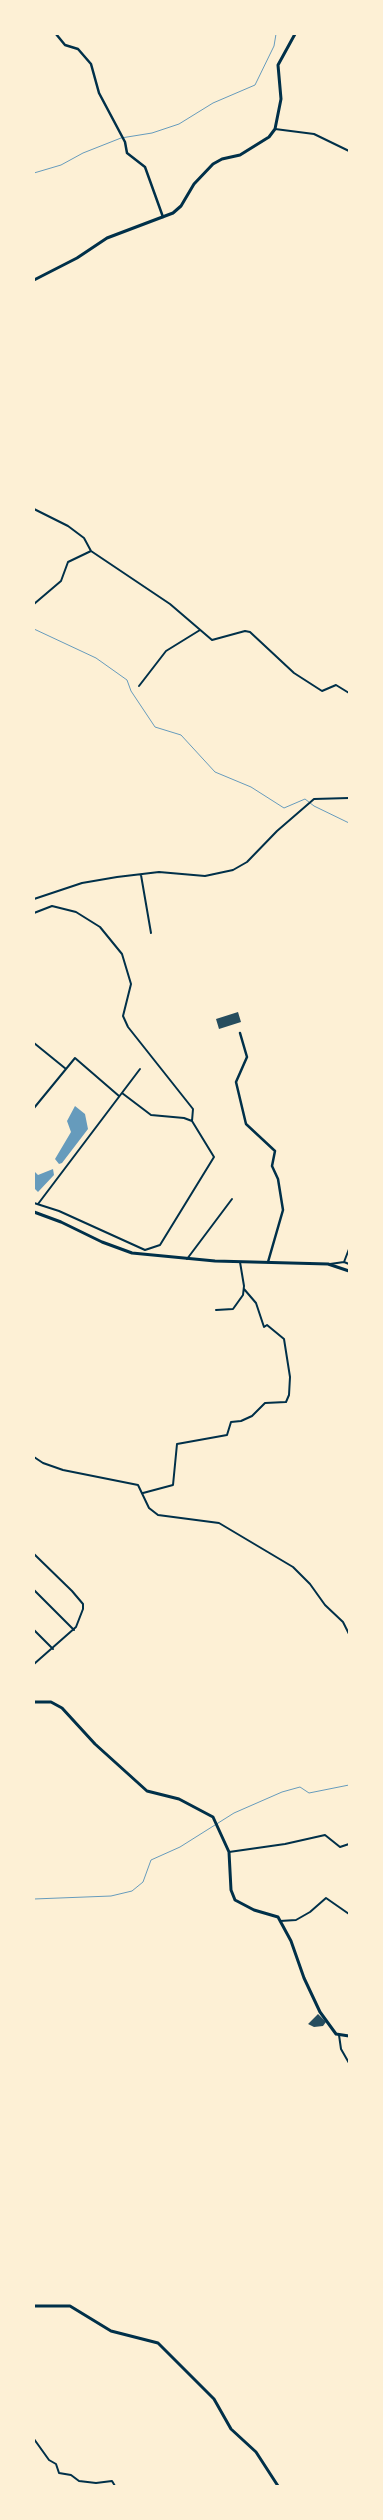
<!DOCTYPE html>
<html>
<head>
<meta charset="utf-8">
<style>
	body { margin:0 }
	#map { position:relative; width:383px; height:2520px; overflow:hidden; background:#fdf0d5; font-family:Literata,serif }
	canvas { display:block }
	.frame { position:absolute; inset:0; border:35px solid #fdf0d5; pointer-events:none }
</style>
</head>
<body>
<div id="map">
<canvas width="383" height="2520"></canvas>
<div class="frame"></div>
</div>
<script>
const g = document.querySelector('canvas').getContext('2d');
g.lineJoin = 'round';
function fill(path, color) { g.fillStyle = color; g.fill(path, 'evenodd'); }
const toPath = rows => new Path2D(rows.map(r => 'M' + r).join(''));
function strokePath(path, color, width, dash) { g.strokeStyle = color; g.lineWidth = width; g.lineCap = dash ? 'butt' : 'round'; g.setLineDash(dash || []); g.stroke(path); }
const water = toPath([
	[75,1106,85,1114,88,1129,62,1163,59,1164,55,1159,71,1132,67,1121],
	[53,1169,54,1175,38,1192,34,1188,34,1171,38,1175]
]);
const stream = toPath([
	[34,173,61,165,83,153,121,138,152,133,179,124,213,103,255,85,274,46,276,34],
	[34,629,96,658,127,680,131,691,155,727,181,735,215,772,251,787,284,808,305,799,314,806,349,823],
	[34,1899,111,1896,132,1891,143,1882,151,1860,180,1847,234,1813,282,1792,300,1787,309,1793,349,1785]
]);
const building = toPath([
	[238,1012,241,1022,219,1029,216,1019],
	[318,2014,326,2022,323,2026,314,2027,308,2024]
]);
const minor = toPath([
	[275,129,314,134,349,151],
	[34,509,68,526,84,538,91,551,170,604,212,640,245,631,250,632,294,673,322,691,336,685,349,693],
	[34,604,61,581,68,562,91,551],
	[139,686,166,651,200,630],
	[141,875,151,933],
	[34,899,82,883,117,877,159,872,205,876,233,870,247,862,277,831,314,799,349,798],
	[34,913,52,906,76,912,100,927,122,954,131,984,123,1016,128,1027,193,1109,192,1121],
	[34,1043,66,1069],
	[34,1108,75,1058,119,1096],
	[34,1203,59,1211,145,1250,160,1245,214,1157,192,1121,184,1118,151,1115,122,1093],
	[38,1204,140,1069],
	[187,1259,232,1199],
	[344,1262,349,1264],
	[330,1264,344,1262,349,1249],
	[216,1310,233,1309,243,1295,244,1286,240,1262],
	[34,1457,43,1463,63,1470,138,1485,149,1508,158,1515,219,1523,293,1567,310,1584,325,1605,343,1622,349,1634],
	[143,1493,173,1485,177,1444,227,1435,231,1422,241,1421,252,1416,265,1403,286,1402,289,1395,290,1377,284,1339,267,1325,264,1327,256,1303,244,1289],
	[34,1554,72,1591,83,1604,83,1609,76,1627,34,1664],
	[34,1590,74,1630],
	[34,1630,53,1649],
	[229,1852,285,1844,325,1835,340,1847,349,1844],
	[280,1921,296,1920,310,1912,326,1898,349,1914],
	[339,2035,341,2049,349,2063],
	[34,2439,49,2460,56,2464,59,2473,71,2475,79,2481,96,2483,112,2481,115,2486]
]);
const tertiary = toPath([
	[56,34,65,45,78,49,91,64,99,93,125,142,127,153,145,167,163,217],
	[240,1033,247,1057,236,1082,246,1124,275,1151,272,1166,278,1179,283,1210,268,1262]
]);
const secondary = toPath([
	[34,280,77,258,107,238,173,213,181,206,194,184,213,164,222,159,240,155,269,137,275,129,281,99,278,65,295,34],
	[34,1212,61,1222,102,1242,132,1253,215,1261,328,1264,349,1271],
	[34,1702,51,1702,62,1708,95,1744,147,1791,179,1799,213,1817,229,1852,231,1890,235,1900,254,1910,278,1917,291,1941,304,1978,320,2012,336,2034,349,2036],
	[34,2306,70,2306,111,2331,158,2343,214,2399,231,2429,256,2452,278,2486]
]);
fill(water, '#669bbc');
strokePath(stream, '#669bbc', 1);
fill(building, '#264d5e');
strokePath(minor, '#003049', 2);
strokePath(tertiary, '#003049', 2.5);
strokePath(secondary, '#003049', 3);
</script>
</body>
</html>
